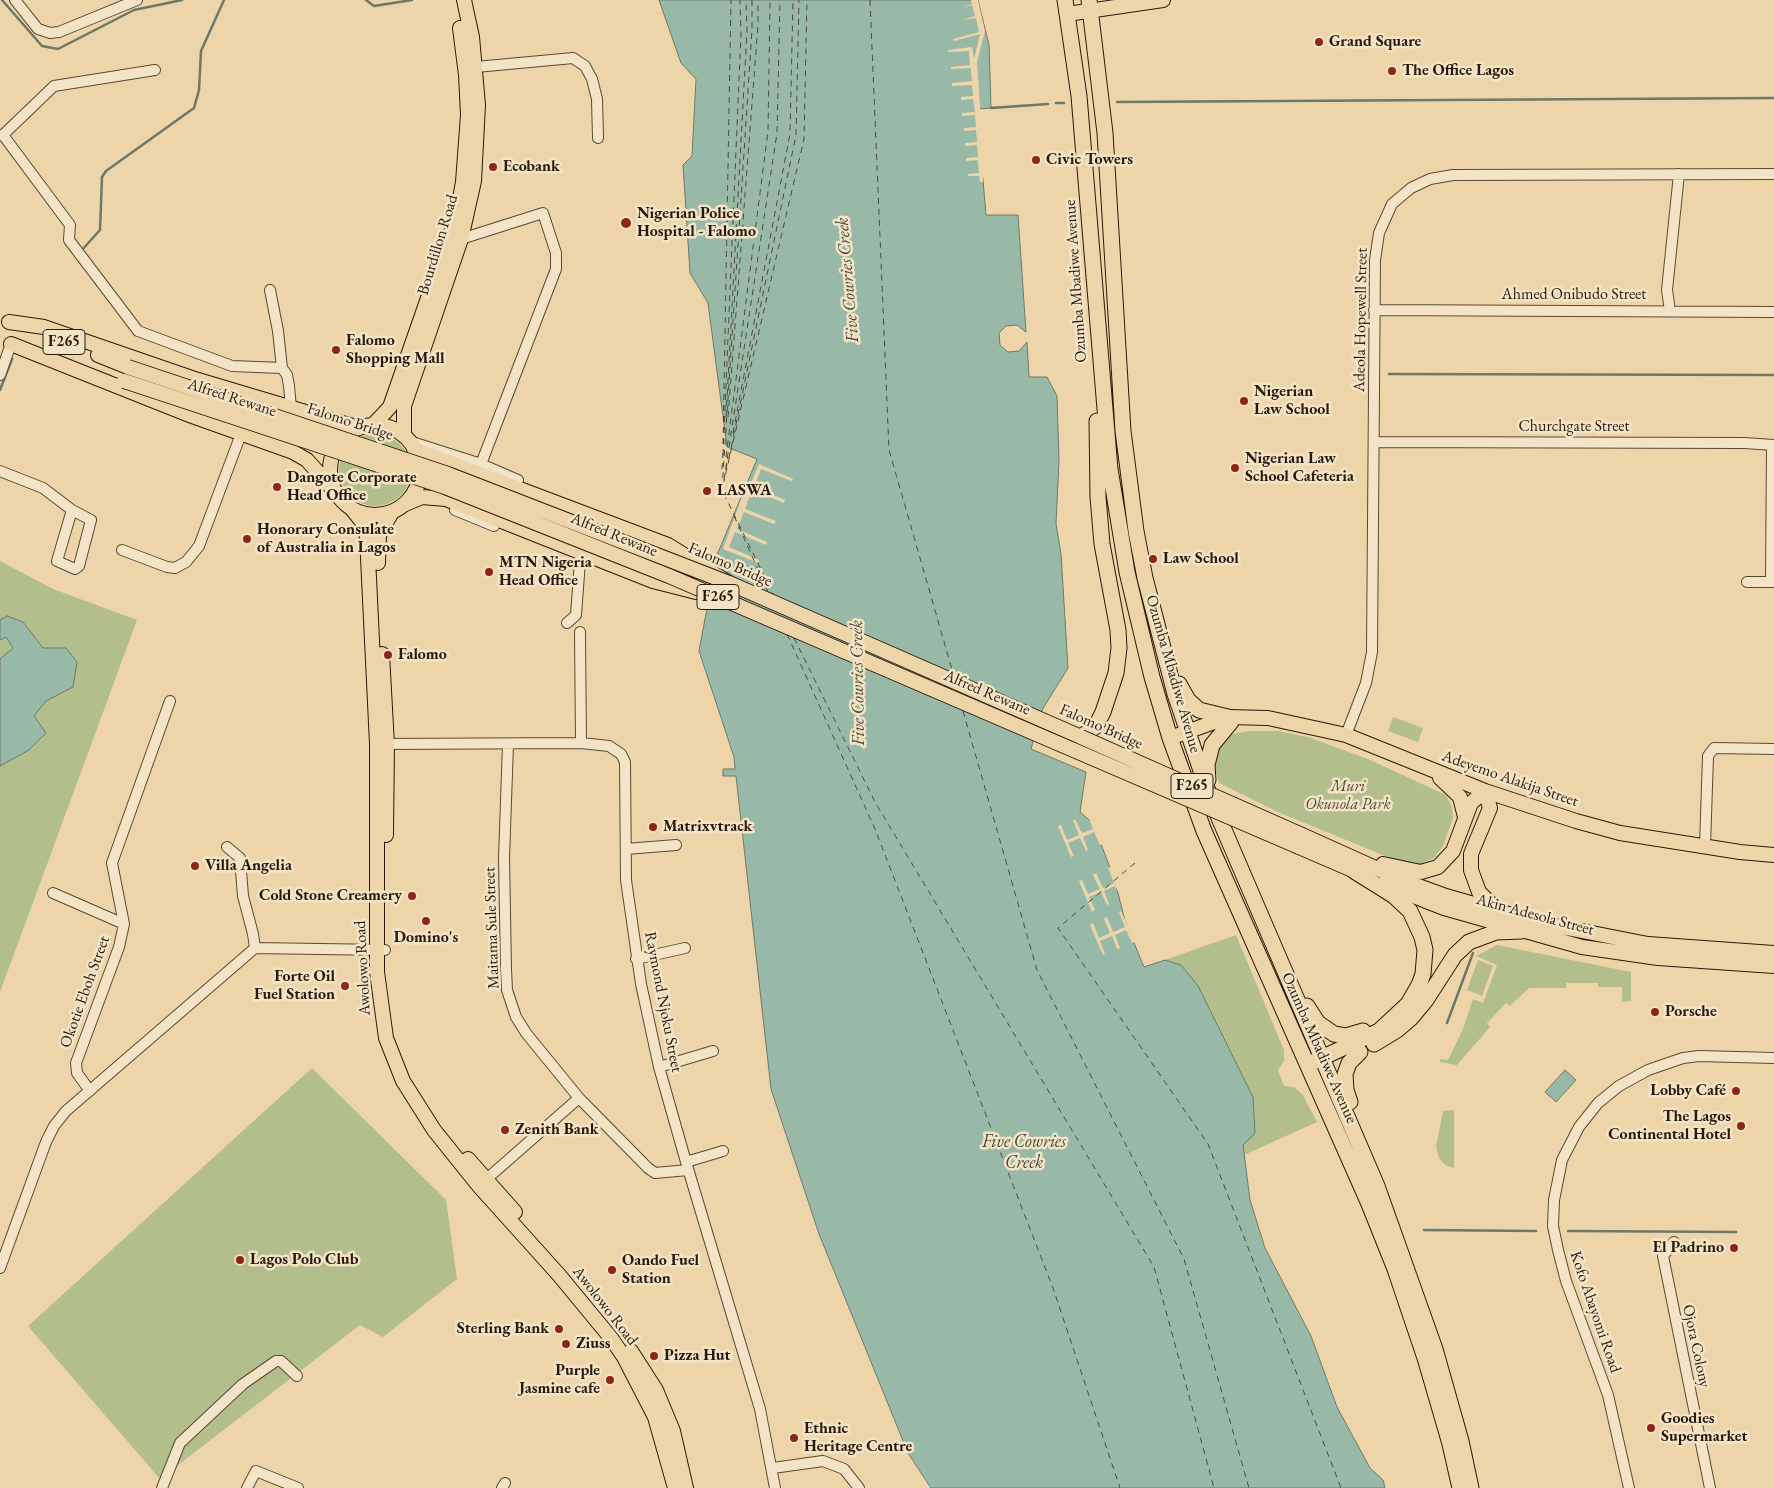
<!DOCTYPE html>
<html>
<head>
<meta charset="utf-8">
<style>
	body { margin:0 }
	canvas { display:block; background:#eed5a9 }
</style>
</head>
<body>
<canvas width="1774" height="1488"></canvas>
<script>
const g = document.querySelector('canvas').getContext('2d');
g.lineJoin = 'round';
function fill(path, color) { g.fillStyle = color; g.fill(path, 'evenodd'); }
const toPath = rows => new Path2D(rows.map(r => 'M' + r).join(''));
function strokePath(path, color, width, dash) { g.strokeStyle = color; g.lineWidth = width; g.lineCap = dash ? 'butt' : 'round'; g.setLineDash(dash || []); g.stroke(path); }
function write(font, color, halo, rows, align = 'center') {
  g.font = font + ' "EB Garamond",serif'; g.lineWidth = 5; g.setLineDash([]); g.textBaseline = 'middle'; g.strokeStyle = halo; g.fillStyle = color; for (const [text, x, y, turn = 0] of rows) {
    g.save(); g.translate(x, y); g.rotate((+turn || 0) * Math.PI / 180); g.textAlign = isNaN(turn) ? turn : align; if (halo) g.strokeText(text, 0, 0); g.fillText(text, 0, 0); g.restore();
  }
}
const green = toPath([
	'339 470a36 36 0 1 1 72 0a36 36 0 1 1-72 0Z',
	[0,561,53,589,137,620,0,992],
	[1393,717,1423,728,1418,742,1388,731],
	[1249,731,1278,731,1308,737,1368,759,1446,795,1452,807,1453,818,1443,846,1434,858,1421,864,1405,864,1280,813,1219,783,1213,763,1218,745,1233,734],
	[1236,935,1284,1050,1284,1061,1278,1070,1284,1086,1294,1087,1303,1095,1317,1122,1244,1155,1243,1144,1181,965,1165,960],
	[1497,945,1631,972,1631,1001,1622,1002,1622,987,1598,987,1598,983,1566,983,1566,988,1529,988,1510,1006,1506,1003,1487,1023,1490,1027,1457,1065,1440,1062,1440,1059,1448,1060,1463,1029,1473,999,1483,1003,1497,965,1476,956],
	[1478,960,1493,966,1482,996,1467,990],
	[312,1068,446,1200,457,1279,383,1337,360,1325,160,1479,28,1326],
	[1454,1110,1454,1168,1445,1165,1439,1158,1436,1147,1443,1111]
]);
const water = toPath([
	[659,0,978,0,989,45,991,108,977,109,986,215,1018,215,1026,332,1017,325,1006,326,999,333,1000,345,1008,352,1019,351,1027,342,1029,377,1047,377,1057,396,1059,461,1056,524,1061,554,1068,668,1042,710,1031,749,1086,772,1080,812,1093,823,1115,881,1125,921,1144,967,1165,960,1181,965,1198,986,1253,1097,1255,1133,1243,1145,1250,1200,1265,1248,1311,1336,1337,1407,1370,1468,1383,1480,1385,1488,931,1488,908,1453,819,1234,771,1089,736,776,723,776,723,769,735,769,734,757,699,651,717,555,757,459,727,447,708,303,690,273,683,165,692,156,696,79,681,63,659,0],
	[7,616,23,622,43,648,66,648,77,662,73,687,46,701,34,716,46,733,29,750,0,766,0,659,13,648,6,637,0,640,0,620,7,616],
	[1565,1070,1576,1080,1556,1102,1545,1092,1565,1070]
]);
const pier = toPath([
	[971,0,978,0,985,31,977,62,985,177,983,178,983,182,980,182,979,176,968,176,968,174,979,173,978,160,966,161,966,158,978,157,977,145,965,146,965,143,977,142,976,130,964,131,964,128,976,127,975,115,962,116,962,113,975,112,973,99,961,100,961,97,973,96,972,85,952,86,952,83,972,81,971,68,951,69,951,67,970,65,969,51,948,52,948,50,972,47,974,59,980,34,954,41,953,39,979,32,976,18,963,20,975,16,972,5,961,8,972,4],
	[759,464,793,479,792,481,761,469,754,487,785,500,784,503,752,490,745,509,776,521,774,524,744,512,737,529,767,542,766,545,735,532,729,547,759,560,758,563,723,549,743,494,746,495],
	[1088,816,1093,820,1103,844,1100,845,1094,832,1083,837,1088,850,1086,851,1080,838,1068,843,1074,856,1071,857,1058,826,1061,825,1067,840,1079,835,1073,820,1075,819,1082,833,1093,829],
	[1111,867,1122,899,1115,886,1104,891,1109,904,1107,905,1101,892,1089,897,1095,910,1092,912,1079,881,1082,880,1088,894,1100,889,1093,875,1096,873,1103,888,1114,883,1108,868],
	[1121,911,1135,942,1132,943,1126,930,1115,935,1120,948,1117,949,1112,936,1100,941,1105,954,1103,955,1090,925,1093,923,1099,938,1110,933,1104,918,1107,917,1113,932,1125,927,1119,912]
]);
const stream = toPath([
	[2,0,42,46,58,49,134,10,182,0],
	[366,0,374,6,412,0],
	[1117,102,1774,98],
	[1056,103,1064,103],
	[991,108,1048,104],
	[81,251,100,230,102,177,106,171,194,108,199,90,201,51,224,0],
	[1389,374,1774,375],
	[0,390,12,359],
	[1447,1023,1473,953],
	[1424,1230,1536,1231],
	[1568,1231,1736,1232]
]);
const ferry = toPath([
	[752,0,752,30,722,490,774,596],
	[870,0,889,450,953,673],
	[726,417,747,31,746,0],
	[728,417,758,25,758,0],
	[733,433,790,134,793,0],
	[723,444,731,0],
	[723,455,741,33,740,0],
	[726,457,768,131,770,0],
	[729,458,796,135,799,0],
	[722,469,723,453],
	[726,470,728,457],
	[724,480,777,133,780,0],
	[723,485,804,139,807,0],
	[734,516,769,594],
	[787,634,875,829,1053,1288,1120,1488],
	[794,638,875,802,1154,1267,1214,1488],
	[963,711,1037,970,1184,1259,1249,1488],
	[1135,863,1058,928,1208,1144,1341,1488]
]);
const minor = toPath([
	[15,0,38,29,50,33,59,32,137,0],
	[476,67,573,58,585,66,592,79,597,99,598,138],
	[0,135,3,135,70,225,69,240,138,331,232,366,282,368,287,375,289,386,291,408],
	[3,135,54,86,155,70],
	[456,238,461,239,543,213,556,253,556,269,481,464],
	[270,290,278,331,282,368],
	[1374,310,1774,312],
	[1670,311,1667,290,1679,174],
	[0,375,11,344],
	[409,441,481,464,518,480],
	[1375,442,1744,443,1774,445],
	[0,471,43,488,72,510,91,520,79,566,75,569,57,561,72,510],
	[455,510,494,526],
	[122,550,167,567,175,568,186,562,199,546,241,434],
	[1747,582,1774,582],
	[1771,582,1772,445],
	[567,623,576,615,580,561],
	[580,632,581,743],
	[1346,735,1366,683,1372,652,1375,260,1379,233,1392,204,1411,188,1430,179,1453,175,1774,174],
	[381,744,581,743,609,746,621,754,625,762,626,880,641,984,659,1067,686,1162,760,1409,775,1488],
	[508,744,504,858,506,969,507,990,516,1017,526,1033,579,1098,648,1168,655,1173,688,1170],
	[1705,846,1708,756,1714,748,1774,749],
	[227,847,240,858,243,896,253,934,255,948],
	[626,849,676,845],
	[53,893,124,924],
	[636,959,685,948],
	[659,1067,713,1051],
	[90,1091,77,1073,76,1063,119,947,124,924,112,863,170,701],
	[686,1162,723,1151],
	[482,1183,579,1098],
	[1674,1242,1663,1256,1710,1488],
	[0,1268,46,1142,54,1126,66,1111,255,948,385,950],
	[773,1468,823,1461,844,1469,859,1488],
	[162,1488,180,1443,243,1384,276,1361,281,1361,297,1376],
	[247,1488,256,1471,298,1488],
	[502,1488,505,1483],
	[1629,1488,1608,1395,1566,1281,1558,1250,1553,1226,1554,1200,1562,1160,1579,1127,1598,1103,1619,1086,1648,1070,1683,1058,1699,1056,1774,1058]
]);
const major = toPath([
	[1067,14,1163,0],
	[9,322,44,327,198,380,359,428],
	[11,344,192,416,293,452,307,460,337,494],
	[98,355,128,367],
	[373,425,390,407,457,215,463,182,468,115,466,75,460,28],
	'330 470a45 45 0 1 1 90 0a45 45 0 1 1-90 0Z',
	[404,436,404,406,461,239,474,181,478,105,472,37,464,0],
	[414,449,668,545,729,583,1081,737],
	[403,505,422,497,446,499,653,581,696,592],
	[351,508,363,523,367,537,377,744,377,972,386,1038,403,1081,434,1130,479,1186,559,1275,611,1338,624,1357,655,1417,675,1488],
	[378,563,379,535,392,512],
	[382,654,387,745,386,835],
	[1170,738,1228,717,1268,718,1346,735,1485,791,1576,821,1620,833,1740,852,1774,855],
	[1440,778,1460,797,1465,817],
	[1485,791,1490,808,1471,854,1471,870,1479,892,1497,910],
	[1302,835,1402,880,1446,896,1536,922,1648,944,1774,953],
	[1299,847,1364,875],
	[1383,864,1421,872,1438,867,1453,851,1471,803,1485,791],
	[1383,884,1444,908,1582,947,1658,958,1774,966],
	[468,1159,515,1212],
	[631,1351,656,1390,673,1431,686,1488]
]);
const highway = toPath([
	[1065,0,1079,96,1110,469,1127,572,1152,677,1170,738,1204,831,1369,1204,1395,1269,1425,1358,1450,1444,1460,1488],
	[1089,0,1105,133,1123,431,1136,531,1145,578,1175,694,1210,797,1377,1186,1435,1349,1461,1441,1471,1488],
	[1179,684,1188,700,1199,710,1228,717],
	[1081,737,1096,726,1103,712,1116,673,1119,648,1118,630,1102,544,1098,497,1097,421],
	[1208,780,1207,765,1212,745,1231,722],
	[1307,1006,1318,1023,1334,1034,1346,1036,1363,1031],
	[1374,1044,1397,1030,1411,1018,1426,1000,1455,955,1469,942,1496,932,1522,931],
	[1313,1062,1379,1031,1408,1004,1419,985,1423,974,1425,950,1422,937,1410,911,1394,896,1354,871],
	[1350,1102,1346,1090,1345,1074,1349,1063,1360,1052]
]);
const majorBridge = toPath([
	[128,367,448,474,729,583],
	[124,381,445,487,669,576,1299,847],
	[1081,737,1302,835]
]);
const markers = [
	[1319,42,5,"#8f2418"],
	[1392,71,5,"#8f2418"],
	[1036,160,5,"#8f2418"],
	[493,167,5,"#8f2418"],
	[626,223,6,"#8f2418"],
	[336,350,5,"#8f2418"],
	[1244,401,5,"#8f2418"],
	[1235,468,5,"#8f2418"],
	[277,487,5,"#8f2418"],
	[707,491,5,"#8f2418"],
	[247,539,5,"#8f2418"],
	[1153,559,5,"#8f2418"],
	[489,572,5,"#8f2418"],
	[388,655,5,"#8f2418"],
	[653,827,5,"#8f2418"],
	[195,866,5,"#8f2418"],
	[412,896,5,"#8f2418"],
	[426,921,5,"#8f2418"],
	[345,986,5,"#8f2418"],
	[1655,1012,5,"#8f2418"],
	[1736,1091,5,"#8f2418"],
	[1741,1126,5,"#8f2418"],
	[505,1130,5,"#8f2418"],
	[1734,1248,5,"#8f2418"],
	[240,1260,5,"#8f2418"],
	[612,1270,5,"#8f2418"],
	[559,1329,5,"#8f2418"],
	[566,1344,5,"#8f2418"],
	[654,1356,5,"#8f2418"],
	[610,1380,5,"#8f2418"],
	[1651,1428,5,"#8f2418"],
	[794,1438,5,"#8f2418"]
];
const shields = [
	[64,342,42],
	[718,597,42],
	[1192,786,42]
];
const shieldNames = [
	["F265",64,342],
	["F265",718,597],
	["F265",1192,786]
];
const poiNames = [
	["Grand Square",1329,42],
	["The Office Lagos",1402,71],
	["Civic Towers",1046,160],
	["Ecobank",503,167],
	["Nigerian Police",637,214],
	["Hospital - Falomo",637,232],
	["Falomo",346,341],
	["Shopping Mall",346,359],
	["Nigerian",1254,392],
	["Law School",1254,410],
	["Nigerian Law",1245,459],
	["School Cafeteria",1245,477],
	["Dangote Corporate",287,478],
	["Head Office",287,496],
	["LASWA",717,491],
	["Honorary Consulate",257,530],
	["of Australia in Lagos",257,548],
	["Law School",1163,559],
	["MTN Nigeria",499,563],
	["Head Office",499,581],
	["Falomo",398,655],
	["Matrixvtrack",663,827],
	["Villa Angelia",205,866],
	["Cold Stone Creamery",402,896,"right"],
	["Domino's",426,938,"center"],
	["Forte Oil",335,977,"right"],
	["Fuel Station",335,995,"right"],
	["Porsche",1665,1012],
	["Lobby Café",1726,1091,"right"],
	["The Lagos",1731,1117,"right"],
	["Continental Hotel",1731,1135,"right"],
	["Zenith Bank",515,1130],
	["El Padrino",1724,1248,"right"],
	["Lagos Polo Club",250,1260],
	["Oando Fuel",622,1261],
	["Station",622,1279],
	["Sterling Bank",549,1329,"right"],
	["Ziuss",576,1344],
	["Pizza Hut",664,1356],
	["Purple",600,1371,"right"],
	["Jasmine cafe",600,1389,"right"],
	["Goodies",1661,1419],
	["Supermarket",1661,1437],
	["Ethnic",804,1429],
	["Heritage Centre",804,1447]
];
const streetNames = [
	["Bourdillon Road",438,245,-73],
	["Ozumba Mbadiwe Avenue",1076,281,-94],
	["Ahmed Onibudo Street",1574,295],
	["Adeola Hopewell Street",1361,320,-89],
	["Alfred Rewane",232,398,18],
	["Falomo Bridge",350,422,18],
	["Churchgate Street",1574,427],
	["Alfred Rewane",614,535,22],
	["Falomo Bridge",730,565,23],
	["Ozumba Mbadiwe Avenue",1173,674,74],
	["Alfred Rewane",987,693,23],
	["Falomo Bridge",1101,727,24],
	["Adeyemo Alakija Street",1510,779,19],
	["Akin Adesola Street",1535,915,15],
	["Maitama Sule Street",492,928,-92],
	["Awolowo Road",363,968,-93],
	["Okotie Eboh Street",85,992,-70],
	["Raymond Njoku Street",663,1002,79],
	["Ozumba Mbadiwe Avenue",1319,1048,66],
	["Awolowo Road",605,1306,52],
	["Kofo Abayomi Road",1595,1312,71],
	["Ojora Colony",1696,1346,78]
];
const parkNames = [
	["Muri",1348,787],
	["Okunola Park",1348,805]
];
const waterNames = [
	["Five Cowries Creek",848,280,-95],
	["Five Cowries Creek",858,683,-91],
	["Five Cowries",1024,1142],
	["Creek",1024,1163]
];
fill(green, '#b3be8d');
fill(water, '#99b9a8');
strokePath(water, '#6c7969', 1);
fill(pier, '#eed5a9');
strokePath(stream, '#6c7969', 2.5);
strokePath(ferry, '#4b4939', 1, [6, 5]);
strokePath(minor, '#5a4832', 12);
strokePath(major, '#29190a', 16);
strokePath(highway, '#29190a', 17);
strokePath(minor, '#f4e4c7', 10);
strokePath(major, '#eed5a9', 14);
strokePath(highway, '#eed5a9', 15);
strokePath(majorBridge, '#29190a', 16, []);
strokePath(majorBridge, '#eed5a9', 14);
for (const [x, y, r, color] of markers) { const dot = new Path2D(); dot.arc(x, y, r, 0, 2 * Math.PI); g.fillStyle = color; g.fill(dot); strokePath(dot, '#f4e4c7', 2); }
for (const [x, y, w] of shields) { const box = new Path2D(); box.roundRect(x - w / 2, y - 12.5, w, 25, 4); g.fillStyle = '#f4e4c7'; g.fill(box); strokePath(box, '#29190a', 1); }
write('bold 15px', '#29190a', null, shieldNames);
write('bold 16px', '#29190a', '#f4e4c7', poiNames, 'left');
write('16px', '#29190a', '#f4e4c7', streetNames);
write('italic 16px', '#524b31', '#f4e4c7', parkNames);
write('italic 18px', '#4b4939', '#f4e4c7', waterNames);
</script>
</body>
</html>
